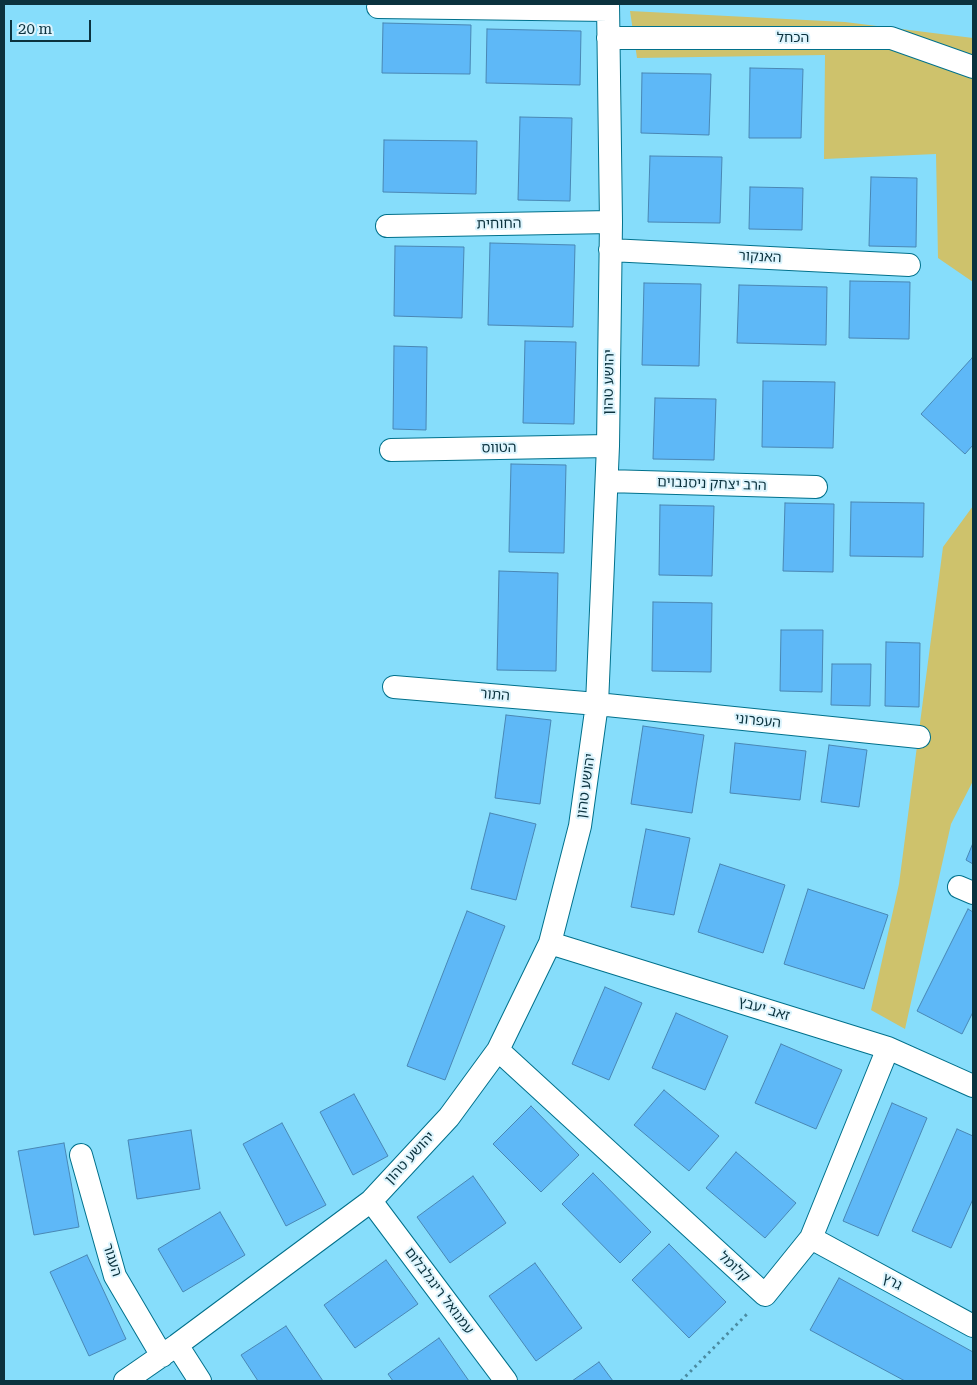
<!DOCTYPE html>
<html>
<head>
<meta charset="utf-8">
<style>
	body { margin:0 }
	#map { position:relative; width:977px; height:1385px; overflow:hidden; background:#86ddfb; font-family:"Roboto Serif",serif }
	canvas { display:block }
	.frame { position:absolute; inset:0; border:5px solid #0b323e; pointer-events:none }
	.scale { position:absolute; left:10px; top:20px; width:81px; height:22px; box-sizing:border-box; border:2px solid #0b323e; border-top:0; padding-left:6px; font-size:15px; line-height:18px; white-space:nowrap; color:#0b323e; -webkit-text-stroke:4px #dcf4fd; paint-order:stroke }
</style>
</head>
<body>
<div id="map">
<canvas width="977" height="1385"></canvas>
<div class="frame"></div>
<div class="scale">20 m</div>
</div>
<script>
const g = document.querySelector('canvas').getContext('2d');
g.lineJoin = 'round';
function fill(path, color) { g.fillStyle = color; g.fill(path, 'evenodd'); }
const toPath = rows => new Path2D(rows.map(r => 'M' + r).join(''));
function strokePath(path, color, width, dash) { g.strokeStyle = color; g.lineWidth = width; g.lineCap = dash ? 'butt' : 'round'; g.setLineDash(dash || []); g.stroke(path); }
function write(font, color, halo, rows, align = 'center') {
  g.font = font + ' "Roboto Serif","Noto Sans Hebrew",serif'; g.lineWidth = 4; g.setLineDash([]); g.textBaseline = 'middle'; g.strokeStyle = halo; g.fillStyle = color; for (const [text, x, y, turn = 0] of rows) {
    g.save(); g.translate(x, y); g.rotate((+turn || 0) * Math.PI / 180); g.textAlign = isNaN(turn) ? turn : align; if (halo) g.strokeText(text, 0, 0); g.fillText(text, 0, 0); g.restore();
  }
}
const green = toPath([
	[630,11,845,22,973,38,973,282,938,258,936,154,824,159,825,55,637,58],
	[973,506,973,781,951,824,905,1029,871,1010,899,884,943,547]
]);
const building = toPath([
	[383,23,471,25,470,74,382,73,383,23],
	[487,29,581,31,580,85,486,83,487,29],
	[750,68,803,69,801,138,749,138,750,68],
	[642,73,711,74,709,135,641,133,642,73],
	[520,117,572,118,570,201,518,200,520,117],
	[384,140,477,141,476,194,383,192,384,140],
	[650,156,722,157,720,223,648,222,650,156],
	[871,177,917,178,916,247,869,246,871,177],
	[750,187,803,188,802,230,749,229,750,187],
	[490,243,575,245,573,327,488,325,490,243],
	[395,246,464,247,462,318,394,316,395,246],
	[850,281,910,282,909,339,849,338,850,281],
	[644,283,701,284,699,366,642,365,644,283],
	[739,285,827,287,826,345,737,343,739,285],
	[525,341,576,342,574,424,523,423,525,341],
	[394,346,427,347,426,430,393,429,394,346],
	[972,358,973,359,973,445,965,454,921,414,972,358],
	[763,381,835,382,833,448,762,447,763,381],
	[655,398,716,399,714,460,653,459,655,398],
	[511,464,566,465,564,553,509,552,511,464],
	[851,502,924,503,923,557,850,556,851,502],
	[785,503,834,504,833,572,783,571,785,503],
	[660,505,714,506,712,576,659,575,660,505],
	[499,571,558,573,556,671,497,670,499,571],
	[653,602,712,603,711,672,652,671,653,602],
	[781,630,823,630,822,692,780,691,781,630],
	[886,642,920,643,919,707,885,706,886,642],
	[832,664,871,664,870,706,831,705,832,664],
	[506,715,551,720,540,804,495,798,506,715],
	[643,726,704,735,692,813,631,804,643,726],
	[735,743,806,751,800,800,730,793,735,743],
	[829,745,867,750,859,807,821,802,829,745],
	[490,813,536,824,516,900,471,889,490,813],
	[646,829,690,838,674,915,631,907,646,829],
	[973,843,973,864,966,860,973,843],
	[720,864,785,885,763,953,698,932,720,864],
	[808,889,888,915,864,989,784,964,808,889],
	[968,909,973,912,973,1012,962,1034,917,1011,968,909],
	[467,911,505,926,445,1080,407,1066,467,911],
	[605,987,642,1003,609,1080,572,1064,605,987],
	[676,1013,728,1036,705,1090,652,1068,676,1013],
	[781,1044,842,1070,816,1129,755,1103,781,1044],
	[664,1090,719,1136,689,1171,634,1125,664,1090],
	[354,1094,388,1156,353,1175,320,1112,354,1094],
	[892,1103,927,1118,878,1236,843,1221,892,1103],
	[531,1106,579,1155,541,1192,493,1144,531,1106],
	[282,1123,326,1205,286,1226,243,1144,282,1123],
	[957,1129,973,1136,973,1199,951,1248,912,1231,957,1129],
	[191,1130,200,1189,137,1199,128,1140,191,1130],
	[64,1143,79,1227,34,1235,18,1151,64,1143],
	[736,1152,796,1203,765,1238,706,1188,736,1152],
	[593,1173,651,1232,620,1263,562,1204,593,1173],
	[473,1176,506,1223,450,1263,417,1217,473,1176],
	[220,1212,245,1255,183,1292,158,1249,220,1212],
	[669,1244,726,1302,689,1338,632,1280,669,1244],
	[87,1255,126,1339,89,1356,50,1272,87,1255],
	[386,1260,418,1304,355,1348,324,1305,386,1260],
	[535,1263,582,1328,536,1361,489,1296,535,1263],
	[839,1278,973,1352,973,1381,905,1381,810,1330,839,1278],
	[286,1326,323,1381,258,1381,241,1355,286,1326],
	[439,1338,469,1381,393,1381,388,1374,439,1338],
	[599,1362,613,1381,572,1381,599,1362]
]);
const path = toPath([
	[681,1381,749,1312]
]);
const minor = toPath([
	[378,7,608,10],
	[608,38,891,38,973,67],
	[387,226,611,222],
	[610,250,909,265],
	[391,450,608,446],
	[607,481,816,487],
	[394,687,597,704,919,737],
	[959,887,973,893],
	[550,943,888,1048,973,1086],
	[498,1050,765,1295,811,1238,888,1048],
	[81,1155,115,1276,162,1356],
	[371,1201,506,1381],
	[811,1238,973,1326],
	[177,1345,200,1381],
	[125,1381,177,1345,371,1201,449,1117,498,1050,550,943,580,826,597,704,608,446,611,222,608,4]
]);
const streetNames = [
	["הכחל",793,38],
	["החוחית",499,224,-1],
	["האנקור",760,257,3],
	["יהושע טהון",609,382,-89],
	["הטווס",499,448,-1],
	["הרב יצחק ניסנבוים",712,484,2],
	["התור",495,695,5],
	["העפרוני",758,721,6],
	["יהושע טהון",586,786,-82],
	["זאב יעבץ",764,1009,17],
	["יהושע טהון",410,1158,-47],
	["העגור",112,1260,72],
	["קלומל",734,1267,43],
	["גרץ",892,1282,29],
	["עמנואל רינגלבלום",439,1291,53]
];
fill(green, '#cec26c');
fill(building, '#5eb8f7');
strokePath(building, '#4987b4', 1);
strokePath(minor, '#01718c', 24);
strokePath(path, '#4b8ba1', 3, [2.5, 4]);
strokePath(minor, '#fff', 22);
write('14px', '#0b323e', '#dcf4fd', streetNames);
</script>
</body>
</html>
